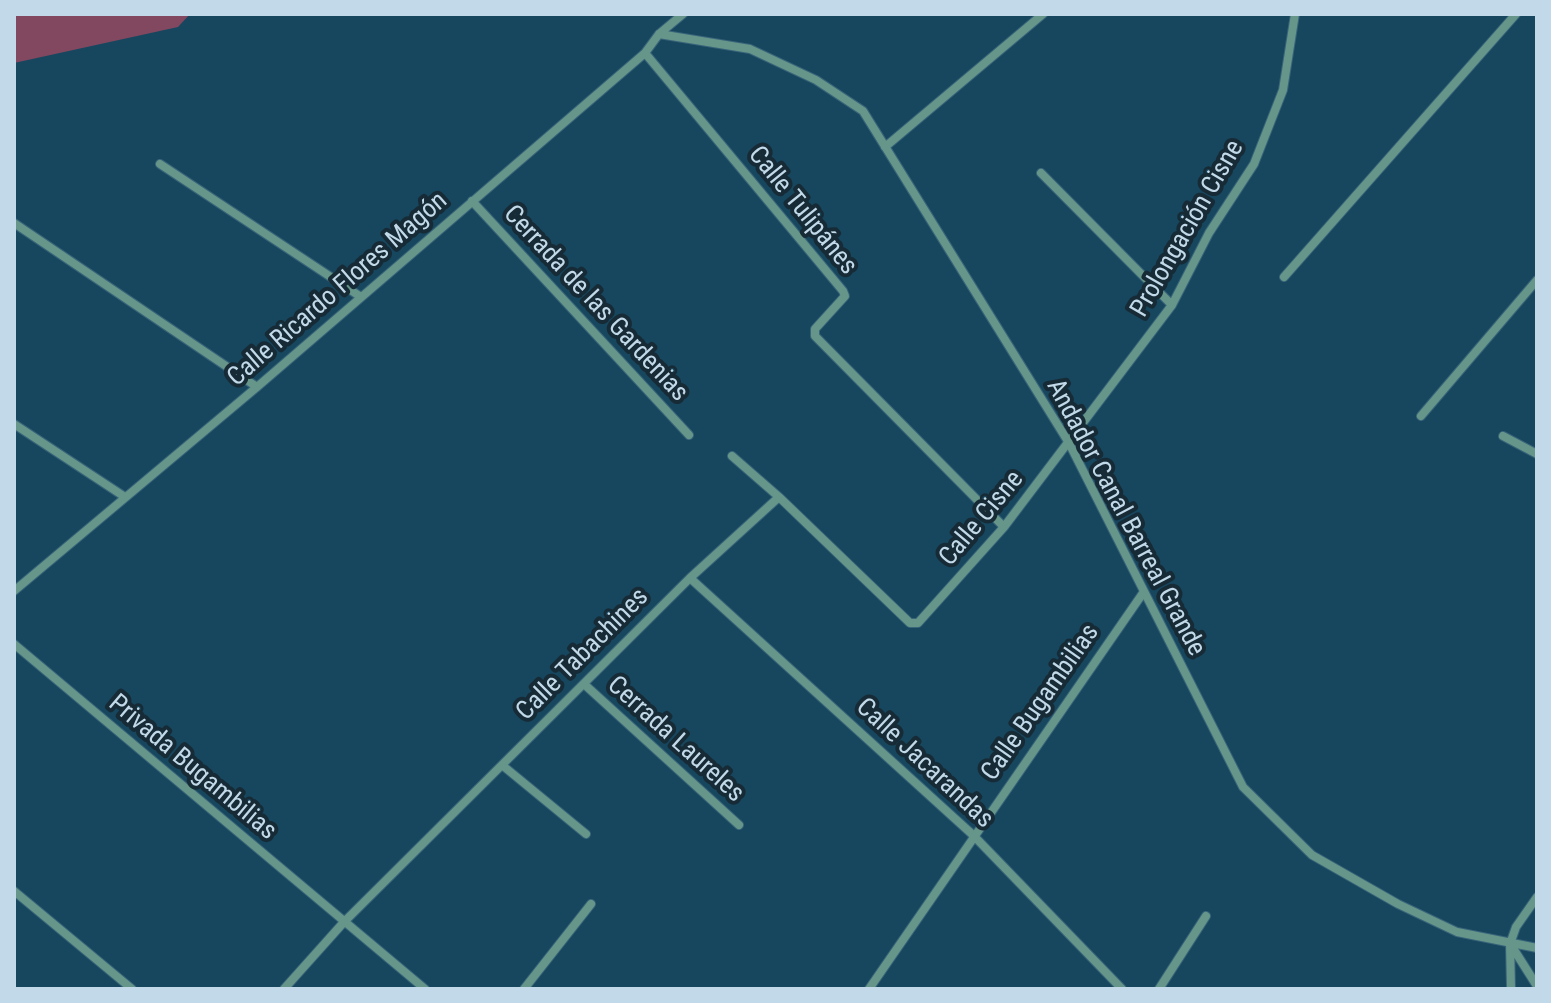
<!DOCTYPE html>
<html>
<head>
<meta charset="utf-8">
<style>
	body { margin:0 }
	#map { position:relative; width:1551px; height:1003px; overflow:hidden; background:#17475f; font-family:"Roboto Condensed",sans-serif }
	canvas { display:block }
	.frame { position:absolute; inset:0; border:16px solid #c1d9e8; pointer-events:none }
</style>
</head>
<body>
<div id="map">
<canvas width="1551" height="1003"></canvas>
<div class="frame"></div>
</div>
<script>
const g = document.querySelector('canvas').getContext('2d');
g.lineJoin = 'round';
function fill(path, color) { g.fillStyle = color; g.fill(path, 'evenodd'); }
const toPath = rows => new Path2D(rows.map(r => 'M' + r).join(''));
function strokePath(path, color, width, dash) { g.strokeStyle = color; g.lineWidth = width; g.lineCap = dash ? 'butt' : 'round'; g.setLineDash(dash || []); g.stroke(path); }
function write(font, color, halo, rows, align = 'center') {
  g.font = font + ' "Roboto Condensed",sans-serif'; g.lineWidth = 8; g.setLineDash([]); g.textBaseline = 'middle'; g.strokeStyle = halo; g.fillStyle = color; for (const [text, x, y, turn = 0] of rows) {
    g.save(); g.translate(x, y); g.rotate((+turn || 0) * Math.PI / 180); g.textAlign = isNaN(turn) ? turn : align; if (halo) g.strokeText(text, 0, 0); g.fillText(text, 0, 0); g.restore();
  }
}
const green = toPath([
	[14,14,190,14,178,27,14,63]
]);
const minor = toPath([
	[659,34,750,49,816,80,863,111,1069,443,1243,787,1312,855,1398,904,1457,932,1537,948],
	[645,53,843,291,845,296,815,329,815,336,1004,527],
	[885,147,1043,14],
	[160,164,361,297],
	[1041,173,1172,305],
	[472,201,689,435],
	[14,223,257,387],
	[1284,277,1516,14],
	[1421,416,1537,280],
	[14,424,125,497],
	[1503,436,1537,454],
	[732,456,779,497,910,623,918,623,1004,527,1172,305,1209,233,1254,164,1283,90,1295,14],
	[690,578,973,835,1122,989],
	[14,591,257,387,645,53,659,34,683,14],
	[14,644,425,989],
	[584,684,739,825],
	[502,765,586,834],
	[14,891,132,989],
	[1511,945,1537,986],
	[284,989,344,922,690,578,779,497],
	[524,989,591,904],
	[869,989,1143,593],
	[1159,989,1206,916],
	[1511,989,1510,944,1516,927,1537,897]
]);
const streetNames = [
	["Calle Tulipánes",802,211,51],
	["Prolongación Cisne",1188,229,-60],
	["Calle Ricardo Flores Magón",338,290,-41],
	["Cerrada de las Gardenias",595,304,47],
	["Andador Canal Barreal Grande",1125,518,62],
	["Calle Cisne",982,519,-50],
	["Calle Tabachines",583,655,-45],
	["Calle Bugambilias",1041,703,-55],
	["Cerrada Laureles",675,740,42],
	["Calle Jacarandas",924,764,43],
	["Privada Bugambilias",192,768,40]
];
fill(green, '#81485f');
strokePath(minor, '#39647a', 10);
strokePath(minor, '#669689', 8);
write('26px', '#c1d9e8', '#172b36', streetNames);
</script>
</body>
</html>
